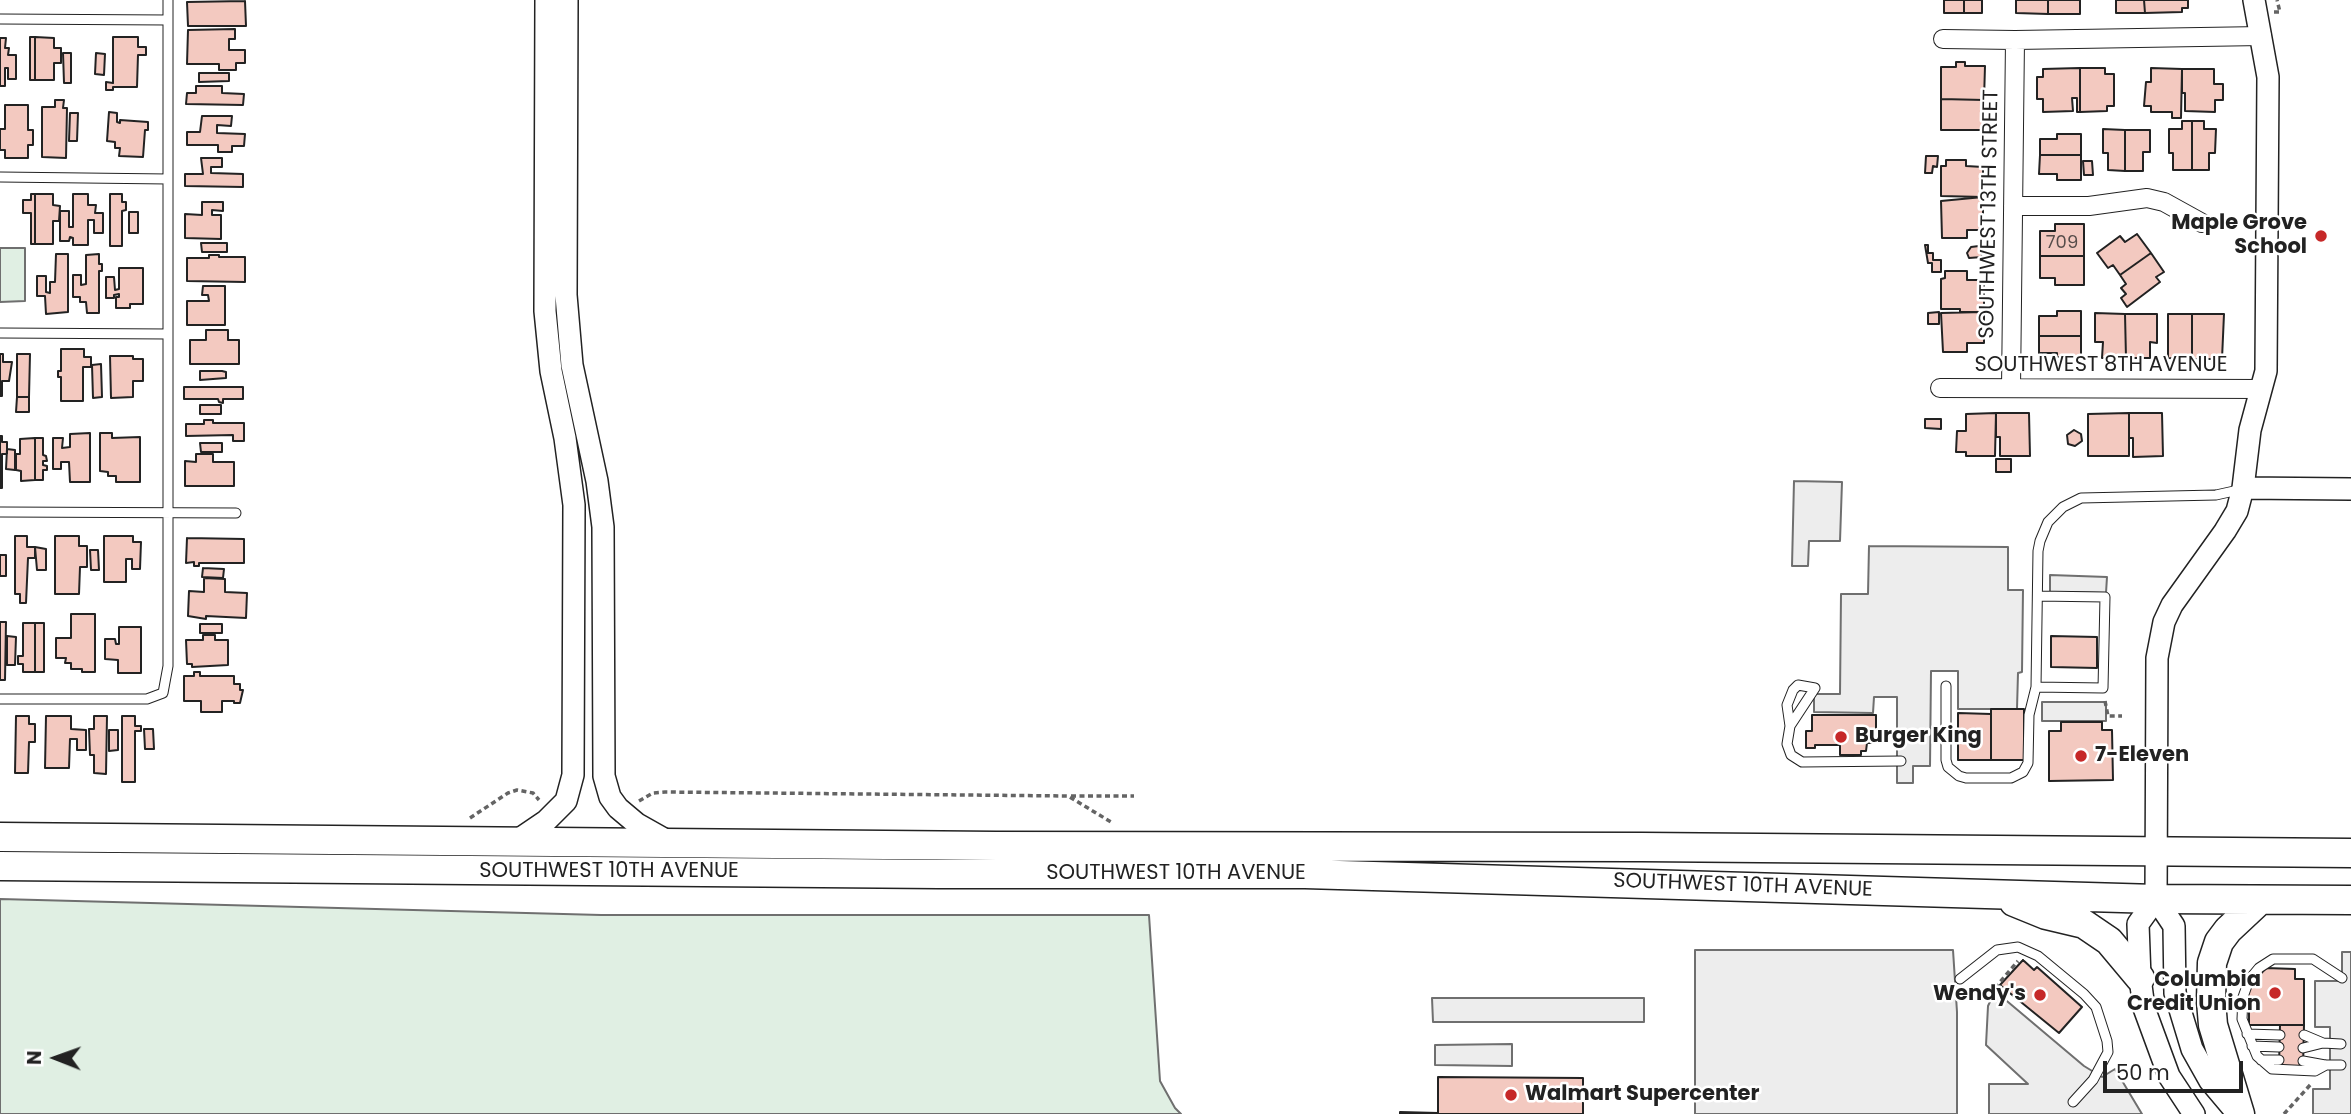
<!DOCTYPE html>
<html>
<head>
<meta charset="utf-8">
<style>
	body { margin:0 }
	#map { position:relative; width:2351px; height:1114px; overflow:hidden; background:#fff; font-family:Poppins,sans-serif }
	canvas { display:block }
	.north { position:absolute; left:21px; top:1023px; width:70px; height:70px; -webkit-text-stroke:5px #fff; paint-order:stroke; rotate:271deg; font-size:19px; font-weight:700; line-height:28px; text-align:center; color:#222 }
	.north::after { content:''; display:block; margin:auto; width:24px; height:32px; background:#222; clip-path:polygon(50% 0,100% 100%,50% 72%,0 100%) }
	.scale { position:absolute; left:2103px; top:1061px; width:140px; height:32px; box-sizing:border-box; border:4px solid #222; border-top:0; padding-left:9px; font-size:21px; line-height:24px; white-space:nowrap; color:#222; -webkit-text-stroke:5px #fff; paint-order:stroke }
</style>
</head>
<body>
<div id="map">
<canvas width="2351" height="1114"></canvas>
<div class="north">N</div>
<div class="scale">50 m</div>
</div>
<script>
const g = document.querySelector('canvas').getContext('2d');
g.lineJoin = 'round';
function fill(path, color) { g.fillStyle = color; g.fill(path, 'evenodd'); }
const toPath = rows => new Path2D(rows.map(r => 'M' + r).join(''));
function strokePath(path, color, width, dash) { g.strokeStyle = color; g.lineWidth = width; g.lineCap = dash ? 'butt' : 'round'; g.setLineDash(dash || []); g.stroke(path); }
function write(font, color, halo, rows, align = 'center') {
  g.font = font + ' Poppins,sans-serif'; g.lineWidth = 5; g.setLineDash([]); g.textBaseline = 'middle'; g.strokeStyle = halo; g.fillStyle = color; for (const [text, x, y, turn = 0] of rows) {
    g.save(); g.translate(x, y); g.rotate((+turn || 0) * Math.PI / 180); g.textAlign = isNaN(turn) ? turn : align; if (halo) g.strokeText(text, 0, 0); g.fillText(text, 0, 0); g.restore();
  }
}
const green = toPath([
	[0,248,25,248,25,301,0,302,0,248],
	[0,899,601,915,1149,915,1160,1081,1175,1108,1181,1114,0,1114,0,899]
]);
const parking = toPath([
	[1794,481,1842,482,1840,541,1809,541,1808,566,1792,566,1794,481],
	[1869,546,2008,547,2008,590,2023,590,2022,672,2018,673,2017,709,1958,709,1958,671,1931,671,1930,766,1913,766,1913,783,1897,783,1897,697,1874,697,1873,713,1814,712,1814,694,1840,694,1841,594,1868,594,1869,546],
	[2050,575,2107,577,2106,593,2050,592,2050,575],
	[2042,702,2106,702,2106,721,2042,721,2042,702],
	[1695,950,1953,950,1957,1012,1957,1114,1695,1114,1695,950],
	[2342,952,2351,952,2351,1114,2313,1114,2313,1089,2330,1089,2330,1027,2315,1027,2315,981,2342,981,2342,952],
	[1995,991,2084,1066,2102,1077,2115,1069,2142,1114,1989,1114,1989,1084,2028,1084,1986,1045,1988,1006,1995,991],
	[1432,998,1644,998,1644,1022,1433,1022,1432,998],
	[1512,1044,1512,1066,1435,1065,1435,1045,1512,1044]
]);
const building = toPath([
	[1944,0,1964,0,1964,13,1944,13,1944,0],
	[1964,0,1982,0,1982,13,1964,13,1964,0],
	[2016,0,2048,0,2048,14,2016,13,2016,0],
	[2048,0,2080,0,2080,14,2048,14,2048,0],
	[2116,0,2144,0,2145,13,2116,13,2116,0],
	[2144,0,2188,0,2188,8,2182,8,2182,12,2145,13,2144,0],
	[245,1,246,26,188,26,187,2,245,1],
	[235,29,235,39,229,39,229,50,245,50,245,63,236,63,236,70,219,70,219,64,187,64,188,30,235,29],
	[30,37,35,37,35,80,30,80,30,37],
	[35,37,54,38,54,48,61,48,61,63,54,63,54,80,35,80,35,37],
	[113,37,138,37,138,47,146,47,146,55,138,55,137,87,113,87,113,90,106,90,106,82,113,83,113,37],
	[0,38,6,38,5,48,9,48,8,55,16,55,16,79,8,79,8,68,5,68,5,86,0,86,0,38],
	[63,53,71,53,71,83,64,83,63,53],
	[96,53,105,54,104,75,95,74,96,53],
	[1956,62,1965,62,1965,66,1985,66,1984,100,1941,99,1941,67,1956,67,1956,62],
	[2080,68,2080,112,2077,112,2077,98,2072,98,2073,111,2043,112,2043,99,2037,99,2037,77,2043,77,2043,69,2080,68],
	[2080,68,2105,68,2105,74,2114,74,2114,106,2107,106,2107,111,2080,112,2080,68],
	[2151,68,2182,69,2181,118,2172,118,2172,112,2151,112,2151,106,2144,106,2146,82,2151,82,2151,68],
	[2182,69,2214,69,2214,84,2223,84,2223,100,2215,100,2215,112,2185,111,2185,93,2182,93,2182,69],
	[199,73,229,73,229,81,199,82,199,73],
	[196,86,222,86,222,93,244,94,243,105,186,104,187,93,196,93,196,86],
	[1941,99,1984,100,1984,130,1941,130,1941,99],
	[55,100,64,100,63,108,67,108,66,158,42,157,42,107,55,107,55,100],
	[5,105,28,105,28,130,33,130,33,145,28,145,28,158,5,158,5,150,0,150,0,129,5,129,5,105],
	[109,112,117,113,117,122,120,123,120,120,148,122,148,130,145,130,143,157,119,156,120,148,115,148,115,142,107,141,109,112],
	[70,113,78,113,77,141,69,141,70,113],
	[202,116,232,116,231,126,217,125,217,133,245,134,244,146,232,146,232,152,218,152,218,145,187,145,187,132,200,132,202,116],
	[2182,121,2192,121,2192,170,2173,170,2173,153,2169,153,2169,129,2182,129,2182,121],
	[2192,121,2204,121,2204,129,2216,129,2215,153,2209,153,2209,170,2192,170,2192,121],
	[2103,129,2125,130,2125,171,2108,170,2108,153,2103,153,2103,129],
	[2125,130,2150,130,2150,152,2143,152,2143,171,2125,171,2125,130],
	[2057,134,2081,134,2081,155,2040,155,2040,139,2057,139,2057,134],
	[2040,155,2081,155,2081,180,2057,180,2057,174,2039,174,2040,155],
	[1926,156,1938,156,1937,167,1933,166,1932,173,1925,173,1926,156],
	[201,158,222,158,222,167,211,167,211,173,243,174,243,187,185,186,185,174,203,174,201,158],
	[1946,160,1966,160,1966,166,1983,167,1983,197,1941,196,1941,166,1946,166,1946,160],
	[2083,161,2092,161,2093,175,2084,175,2083,161],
	[31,194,35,194,35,244,31,244,31,213,23,213,23,200,31,200,31,194],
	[35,194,53,194,53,205,60,206,59,221,53,221,53,244,35,244,35,194],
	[73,194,88,194,88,205,96,205,95,213,103,213,103,233,94,233,94,220,88,220,88,245,73,245,73,238,70,237,69,241,60,241,60,211,69,211,69,227,73,227,73,194],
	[110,194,122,194,122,202,126,202,126,210,122,211,122,246,110,246,110,194],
	[1983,197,1983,230,1967,230,1967,238,1942,238,1941,201,1983,197],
	[202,202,223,202,223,211,212,210,212,215,221,215,221,239,185,238,185,214,202,215,202,202],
	[129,212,138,212,138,233,129,233,129,212],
	[2055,224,2084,224,2084,256,2040,256,2040,231,2055,231,2055,224],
	[2137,234,2151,253,2120,275,2113,265,2108,268,2097,253,2120,236,2125,242,2137,234],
	[201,243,227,243,227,252,202,252,201,243],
	[1925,245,1928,245,1928,253,1933,253,1933,260,1941,260,1941,272,1932,272,1932,263,1928,263,1925,245],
	[1979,246,1981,248,1982,257,1969,258,1967,253,1971,247,1979,246],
	[2151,253,2164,272,2156,277,2160,282,2127,307,2121,298,2126,294,2121,288,2126,284,2120,275,2151,253],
	[56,254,68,254,68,312,46,314,45,296,37,296,37,276,46,276,46,292,50,293,50,282,55,282,56,254],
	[99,254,99,264,102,264,102,271,99,271,99,313,87,313,86,302,80,302,80,297,73,297,73,275,81,275,81,285,86,284,86,255,99,254],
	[209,255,219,255,219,257,245,257,245,282,187,281,187,258,209,258,209,255],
	[2040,256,2084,256,2084,285,2055,285,2055,278,2040,278,2040,256],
	[119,268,143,268,143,304,130,304,130,308,116,308,116,297,119,297,119,294,114,295,114,298,106,298,106,277,114,277,115,290,119,289,119,268],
	[1945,271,1967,271,1967,280,1984,280,1984,312,1960,312,1960,309,1941,309,1941,279,1945,278,1945,271],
	[203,286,225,286,225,325,187,325,187,301,209,301,208,295,202,295,203,286],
	[2057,311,2081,311,2081,336,2039,336,2039,316,2057,316,2057,311],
	[1939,312,1939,324,1928,324,1928,313,1939,312],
	[1984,312,1984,343,1967,343,1967,352,1943,352,1941,313,1984,312],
	[2095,313,2125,314,2126,358,2102,358,2103,342,2095,342,2095,313],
	[2125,314,2157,314,2157,343,2150,342,2150,358,2126,358,2125,314],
	[2168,314,2192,314,2192,359,2168,358,2168,314],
	[2192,314,2224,314,2222,359,2192,359,2192,314],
	[206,330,228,330,228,340,239,340,239,364,190,364,190,340,206,340,206,330],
	[2039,336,2081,336,2081,357,2057,357,2057,353,2039,353,2039,336],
	[61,349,84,349,84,357,91,357,91,367,83,367,83,401,61,401,61,377,58,377,58,371,61,371,61,349],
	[0,354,3,354,3,362,12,362,9,381,2,381,2,396,0,396,0,354],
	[17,354,30,354,29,397,17,397,17,354],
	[110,356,133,356,133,359,143,359,143,381,133,381,133,397,111,398,110,356],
	[101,364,102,397,93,398,92,365,101,364],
	[200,371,222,371,226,372,226,378,200,380,200,371],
	[184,387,243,387,243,399,223,399,223,403,219,402,218,399,184,399,184,387],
	[17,397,29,397,29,412,16,412,17,397],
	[200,405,221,405,221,414,200,414,200,405],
	[1996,413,1995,456,1966,456,1966,452,1956,452,1957,431,1966,431,1966,414,1996,413],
	[1996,413,2029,413,2030,456,2000,456,2000,437,1996,437,1996,413],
	[2129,413,2162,413,2163,456,2133,457,2133,438,2129,438,2129,413],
	[2129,413,2129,456,2088,456,2088,414,2129,413],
	[1925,419,1941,419,1941,429,1925,428,1925,419],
	[204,420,213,420,213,423,244,423,244,441,233,441,233,435,186,436,186,424,204,424,204,420],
	[2074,430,2081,434,2082,441,2075,446,2068,444,2067,435,2074,430],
	[90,433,90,482,70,482,69,462,61,462,61,469,53,469,53,438,63,438,62,448,70,447,70,434,90,433],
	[100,433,112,433,112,438,140,437,140,482,116,482,116,476,108,476,108,472,100,471,100,433],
	[0,436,2,436,2,442,7,442,7,454,2,454,2,488,0,488,0,436],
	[35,438,35,480,21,481,21,471,16,470,16,454,20,454,20,439,35,438],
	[35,438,43,438,43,455,46,456,47,461,43,461,43,465,47,466,47,470,43,470,43,480,35,480,35,438],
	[200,443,222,443,222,452,201,452,200,443],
	[7,449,15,450,15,470,6,469,7,449],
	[196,454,213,454,213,462,234,462,234,486,185,486,185,461,196,462,196,454],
	[1996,459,2011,459,2011,472,1996,472,1996,459],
	[15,536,27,536,27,547,35,547,35,558,28,558,26,603,20,603,20,594,15,594,15,536],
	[55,536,79,536,79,546,87,546,87,567,80,567,79,594,55,594,55,536],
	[104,536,133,536,133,542,141,542,140,569,132,569,132,559,126,559,126,582,104,582,104,536],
	[187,538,244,539,244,563,199,563,199,566,194,566,194,562,186,563,187,538],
	[35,547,46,549,46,570,37,570,35,547],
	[90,550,98,550,99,570,91,570,90,550],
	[0,555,6,555,6,576,0,576,0,555],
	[203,568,224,569,223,578,202,577,203,568],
	[204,578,225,579,225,592,247,593,246,618,206,616,206,619,188,616,189,591,204,592,204,578],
	[71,614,95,614,95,672,82,672,82,669,71,669,71,663,65,663,66,658,56,658,56,638,71,638,71,614],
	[0,622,6,622,5,680,0,680,0,622],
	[23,623,35,623,35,672,23,672,23,664,18,664,18,656,23,656,23,623],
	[35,623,44,623,44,672,35,672,35,623],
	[200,624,222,624,222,633,200,633,200,624],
	[119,627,141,627,141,673,118,673,118,660,105,659,105,639,115,639,116,644,119,644,119,627],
	[203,635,215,635,215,640,228,640,228,665,192,667,192,664,187,664,186,640,203,640,203,635],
	[7,636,16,637,15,665,7,665,7,636],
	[2051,636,2097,637,2097,668,2051,667,2051,636],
	[194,672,200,672,200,676,234,676,234,684,240,684,240,690,243,690,240,703,234,703,234,701,222,701,222,712,201,712,201,701,184,701,184,676,194,676,194,672],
	[1991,709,2024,709,2024,760,1991,760,1991,709],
	[1958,713,1991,714,1991,760,1958,760,1958,713],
	[1812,715,1876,715,1876,743,1867,743,1866,751,1861,751,1861,755,1840,755,1840,745,1815,745,1815,748,1806,748,1806,731,1812,731,1812,715],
	[16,716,29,716,29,724,35,724,35,742,29,742,28,773,15,773,16,716],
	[46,716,71,716,71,729,86,730,86,750,77,750,77,739,70,739,69,768,45,768,46,716],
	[94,716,107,716,106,774,94,773,94,755,90,755,89,729,94,729,94,716],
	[122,716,135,716,135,726,141,726,141,731,135,731,135,782,122,782,122,716],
	[2061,722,2102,722,2102,730,2112,730,2113,780,2049,781,2049,731,2061,731,2061,722],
	[144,729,153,729,154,749,145,749,144,729],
	[109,730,118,730,118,750,109,751,109,730],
	[2023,960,2034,970,2037,967,2082,1007,2059,1033,2000,985,2023,960],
	[2266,968,2295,969,2295,979,2304,979,2304,1025,2249,1025,2249,1009,2245,1009,2249,987,2266,968],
	[2280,1025,2304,1025,2303,1068,2279,1068,2280,1025],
	[1438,1077,1583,1078,1583,1114,1400,1114,1400,1112,1438,1113,1438,1077]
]);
const path = toPath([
	[2274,12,2280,12,2277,0],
	[2105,701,2108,716,2122,716],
	[1071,796,1134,796],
	[639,801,653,793,665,792,1068,796,1111,822],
	[470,818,508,793,517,790,533,793,539,800],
	[1987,989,1994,989,2018,961],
	[2284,1114,2311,1084]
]);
const service = toPath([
	[0,19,168,20],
	[0,177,168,179],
	[0,333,168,334],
	[0,512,236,513],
	[2038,596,2105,597,2103,688,2036,687,2038,551,2040,541,2048,522,2063,507,2081,498,2216,495,2243,489],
	[1946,686,1946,760,1948,767,1959,776,1966,778,2011,778,2023,772,2028,763,2029,715,2036,687],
	[0,699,147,699,163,693,168,666,168,0],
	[1790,726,1787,705,1793,690,1798,685,1815,688,1790,726,1787,744,1791,755,1802,762,1901,761],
	[1960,979,1997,950,2018,947,2038,956,2084,994,2096,1007,2107,1041,2108,1052,2093,1080,2073,1102],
	[2247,1034,2280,1035],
	[2304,1035,2323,1043],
	[2252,1046,2279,1047],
	[2303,1048,2323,1043,2341,1044],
	[2261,1060,2279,1060],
	[2303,1061,2325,1065],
	[2341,1065,2326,1065,2315,1071,2272,1069,2257,1056,2242,1019,2243,997,2249,980,2259,968,2273,959,2313,959,2342,978]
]);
const minor = toPath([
	[1943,39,2015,40,2262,36],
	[2013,206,2089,206,2147,198,2164,202,2202,223],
	[1940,388,2262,389],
	[2011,388,2015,40]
]);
const tertiary = toPath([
	[567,0,566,295,572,365,597,481,603,527,604,776,610,797,618,808,637,824,669,842],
	[2243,488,2351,489],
	[518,840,546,821,566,801,573,775,574,505,565,438,551,371,545,311,546,0],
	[2156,899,2138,924,2140,978,2144,1008,2169,1076,2194,1114],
	[2237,1113,2210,1081,2192,1049,2175,993,2174,926,2156,899,2157,658,2164,622,2172,605,2225,531,2237,511,2243,488,2250,430,2266,371,2268,77,2254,0]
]);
const trunk = toPath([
	[0,837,996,846,1642,847,2351,853],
	[0,866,939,874,1305,874,2156,899,2351,900],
	[2014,902,2046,915,2084,924,2109,941,2140,978],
	[2240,1114,2213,1025,2211,1001,2212,963,2219,942,2228,930,2259,901]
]);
const markers = [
	[2321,236,7,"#c62828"],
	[1841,737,7,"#c62828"],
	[2081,756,7,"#c62828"],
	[2275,993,7,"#c62828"],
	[2040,995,7,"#c62828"],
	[1511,1095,7,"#c62828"]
];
const numberNames = [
	["709",2062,243]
];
const streetNames = [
	["SOUTHWEST 13TH STREET",1990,214,-89],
	["SOUTHWEST 8TH AVENUE",2101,366],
	["SOUTHWEST 10TH AVENUE",609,872],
	["SOUTHWEST 10TH AVENUE",1176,874],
	["SOUTHWEST 10TH AVENUE",1743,886,2]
];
const poiNames = [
	["Maple Grove",2307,224],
	["School",2307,248],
	["Burger King",1855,737,"left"],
	["7-Eleven",2095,756,"left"],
	["Columbia",2261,981],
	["Credit Union",2261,1005],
	["Wendy's",2026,995],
	["Walmart Supercenter",1525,1095,"left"]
];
fill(green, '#e0efe3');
strokePath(green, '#6f6f6f', 2);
fill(parking, '#ededed');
strokePath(parking, '#6f6f6f', 2);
fill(building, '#f3c9c0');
strokePath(building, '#222', 2);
strokePath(service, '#222', 11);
strokePath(minor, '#222', 20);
strokePath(tertiary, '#222', 24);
strokePath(trunk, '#222', 31);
strokePath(path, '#646464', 3.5, [5, 3.5]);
strokePath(service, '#fff', 9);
strokePath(minor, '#fff', 18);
strokePath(tertiary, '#fff', 21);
strokePath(trunk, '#fff', 28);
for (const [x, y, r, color] of markers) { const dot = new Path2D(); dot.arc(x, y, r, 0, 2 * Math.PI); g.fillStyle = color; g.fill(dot); strokePath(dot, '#fff', 2.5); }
write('18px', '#564c4a', null, numberNames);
write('21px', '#222', '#fff', streetNames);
write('bold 21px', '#222', '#fff', poiNames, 'right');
</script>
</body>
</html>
